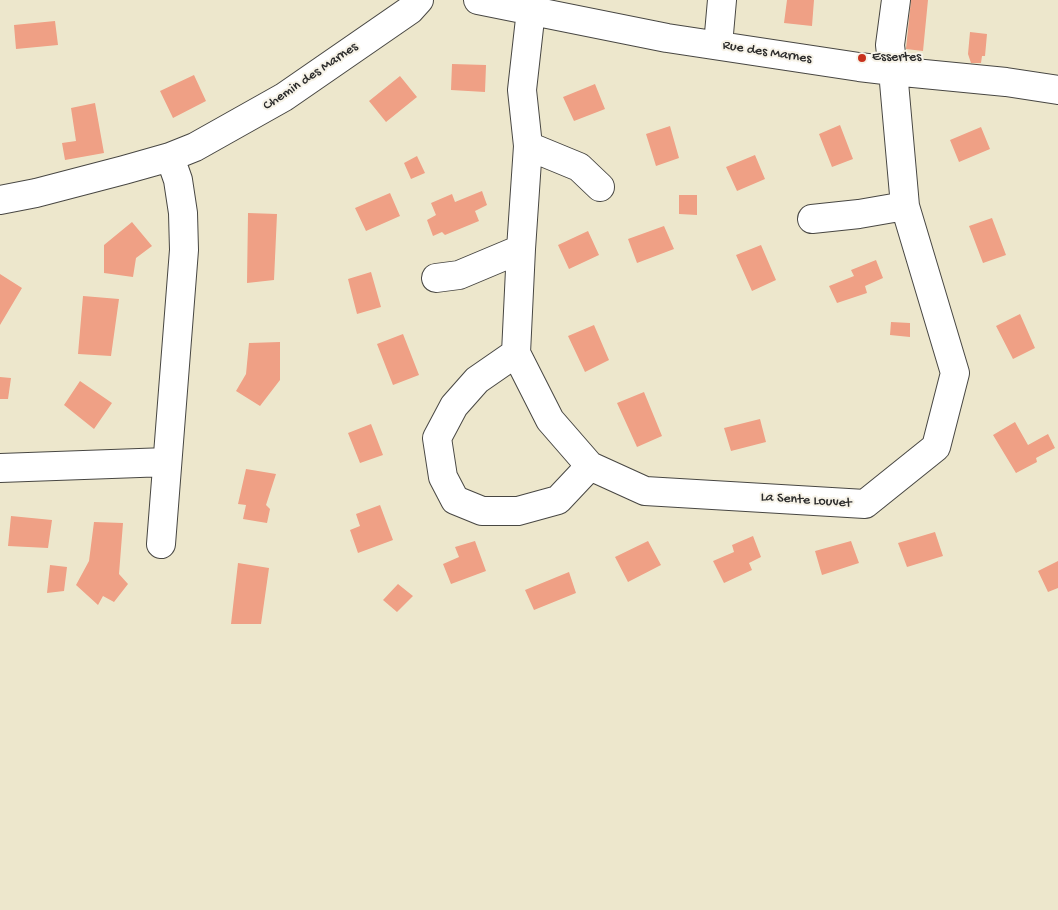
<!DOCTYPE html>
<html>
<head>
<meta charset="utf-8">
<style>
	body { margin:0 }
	canvas { display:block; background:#ede7cc }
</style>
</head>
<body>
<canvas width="1058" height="910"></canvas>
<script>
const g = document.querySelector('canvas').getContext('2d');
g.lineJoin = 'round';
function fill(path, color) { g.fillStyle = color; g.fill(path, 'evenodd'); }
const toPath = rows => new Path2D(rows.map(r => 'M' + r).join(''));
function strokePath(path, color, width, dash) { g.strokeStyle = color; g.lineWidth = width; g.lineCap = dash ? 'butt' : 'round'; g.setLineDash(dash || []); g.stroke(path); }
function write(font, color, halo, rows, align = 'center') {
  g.font = font + ' "Gochi Hand",sans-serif'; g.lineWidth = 4; g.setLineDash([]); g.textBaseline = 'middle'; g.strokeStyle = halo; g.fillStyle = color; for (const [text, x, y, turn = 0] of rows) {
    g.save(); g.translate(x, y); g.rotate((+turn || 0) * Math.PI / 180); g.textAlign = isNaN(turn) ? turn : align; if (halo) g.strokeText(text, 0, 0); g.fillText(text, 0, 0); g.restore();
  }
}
const building = toPath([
	[787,0,814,0,812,26,784,23],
	[911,0,928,0,923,51,906,49],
	[55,21,58,45,16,49,14,25],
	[970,32,987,34,985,56,982,56,981,63,971,63,968,54],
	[452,64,486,65,485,92,451,90],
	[194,75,206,101,173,118,160,91],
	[400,76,417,97,386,122,369,101],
	[595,84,605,109,574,121,563,97],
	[95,103,104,153,65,160,62,143,76,141,71,108],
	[840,125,853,159,832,167,819,134],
	[670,126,679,158,656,166,646,134],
	[981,127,990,149,959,162,950,140],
	[755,155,765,179,737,191,726,167],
	[417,156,425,173,411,179,404,163],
	[482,191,487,205,475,211,479,221,445,235,442,232,433,236,427,220,436,215,431,203,452,194,455,202],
	[390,193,400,216,366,231,355,208],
	[679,195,697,195,697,215,679,214],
	[248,213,277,214,274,280,247,283],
	[992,218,1006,255,983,263,969,226],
	[132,222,152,246,136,258,133,277,104,273,104,245],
	[664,226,674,249,637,263,628,239],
	[588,231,599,255,569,269,558,245],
	[761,245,776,280,752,291,736,255],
	[876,260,883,278,865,286,867,293,837,303,829,286,854,276,851,270],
	[371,272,381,307,357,314,348,279],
	[0,274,22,288,0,325],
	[83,296,119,299,111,356,78,354],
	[1020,314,1035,348,1013,359,996,326],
	[891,322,910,323,910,337,890,335],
	[594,325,609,360,585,372,568,336],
	[403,334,419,375,393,385,377,344],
	[280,342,280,380,260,406,236,391,246,374,249,343],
	[0,377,11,378,8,399,0,399],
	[80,381,112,403,94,429,64,405],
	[644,392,662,436,637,447,617,403],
	[760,419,766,442,731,451,724,428],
	[1015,422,1028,445,1048,434,1055,448,1036,458,1037,462,1016,473,993,435],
	[371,424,383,455,360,463,348,433],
	[246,469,276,474,266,505,270,509,267,523,243,519,246,505,238,504],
	[380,505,393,540,358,553,350,530,360,526,356,514],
	[11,516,52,520,48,548,8,546],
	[94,522,123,523,119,574,128,584,114,602,103,596,98,605,76,585,89,561],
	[935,532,943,556,907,567,898,543],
	[753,536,761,557,749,563,752,570,724,583,713,561,734,552,732,545],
	[475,541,486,571,451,584,443,564,459,557,455,547],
	[648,541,661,565,628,582,615,557],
	[851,541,859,563,822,575,815,551],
	[1058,561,1058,588,1048,592,1038,571],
	[238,563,269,568,261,624,231,624],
	[50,565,67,567,64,591,47,593],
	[569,572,576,593,534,610,525,590],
	[398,584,413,596,397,612,383,600]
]);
const minor = toPath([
	[478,0,667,38,859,67,893,71,1006,82,1058,90],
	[718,45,722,0],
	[528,146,579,167,600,187],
	[0,200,36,193,124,170,170,157,195,147,284,97,410,10,419,0],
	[812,219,859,214,905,206],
	[521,249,528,146,522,90,531,10],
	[436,278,459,275,521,249,516,353,550,420,590,466,645,491,865,504,936,447,955,373,905,206,893,71,890,45,896,0],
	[516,353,477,380,454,406,437,438,443,477,455,500,482,511,518,511,558,500,590,466],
	[0,468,167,462],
	[161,544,184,250,183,213,178,180,170,157]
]);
const markers = [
	[862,58,5,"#c8321e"]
];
const streetNames = [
	["Rue des Marnes",767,53,9],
	["Chemin des Marnes",311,77,-34],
	["La Sente Louvet",806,501,4]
];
const poiNames = [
	["Essertes",872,58]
];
fill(building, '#efa085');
strokePath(minor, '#484743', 30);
strokePath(minor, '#fff', 28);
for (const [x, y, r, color] of markers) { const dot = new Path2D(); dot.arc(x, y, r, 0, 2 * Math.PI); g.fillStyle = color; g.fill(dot); strokePath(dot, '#f7f3e8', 2); }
write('14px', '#2b2b2b', '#f7f3e8', streetNames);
write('14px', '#2b2b2b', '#f7f3e8', poiNames, 'left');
</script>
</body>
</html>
